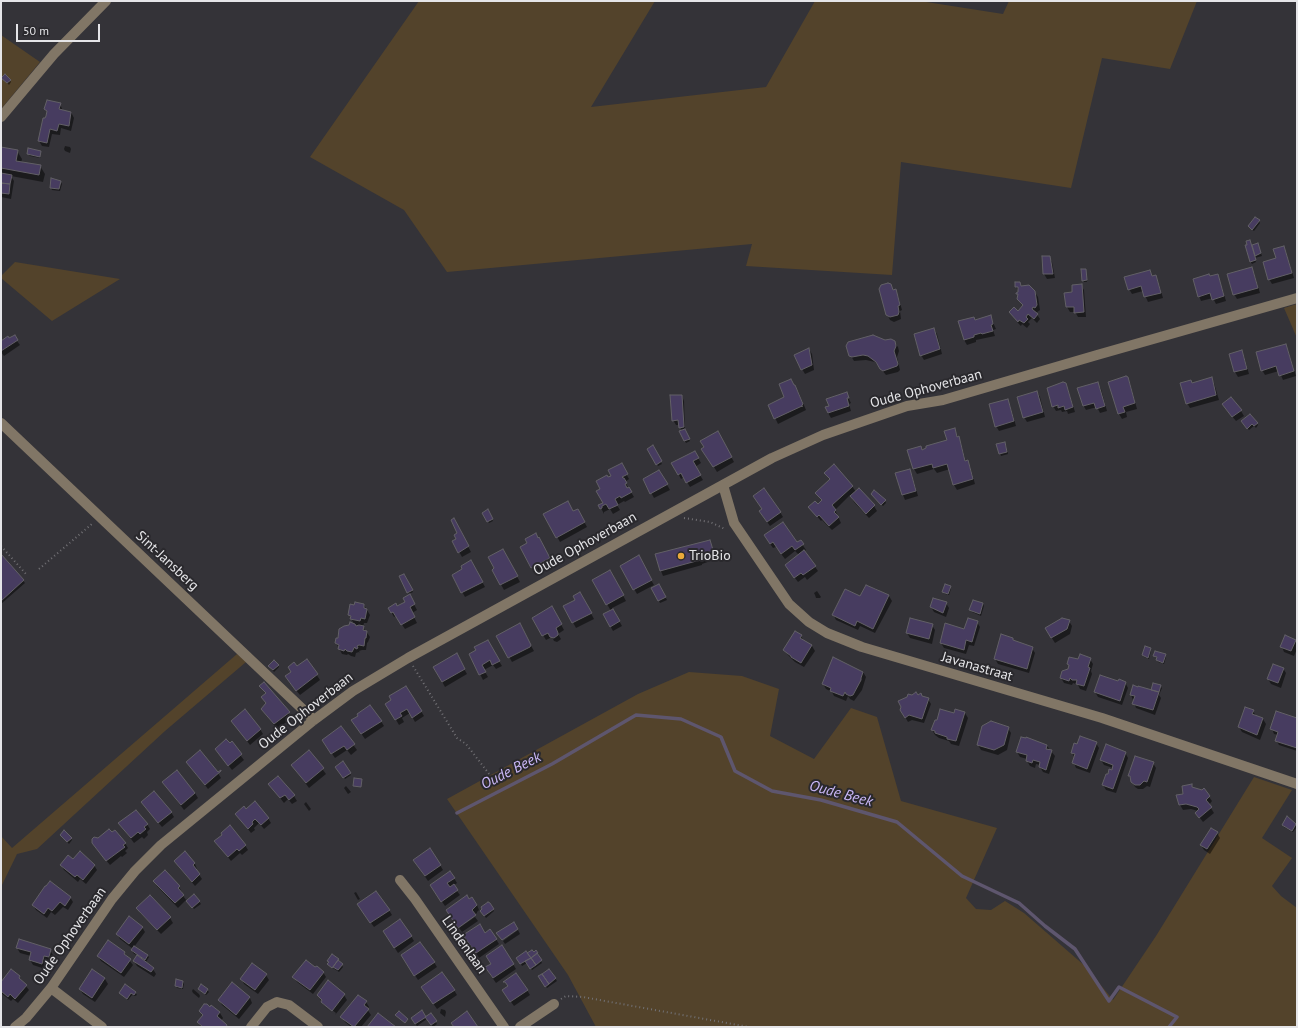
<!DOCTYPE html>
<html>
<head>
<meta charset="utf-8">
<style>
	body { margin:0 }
	#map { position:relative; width:1298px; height:1028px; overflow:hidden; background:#343338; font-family:"PT Sans",sans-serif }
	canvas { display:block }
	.frame { position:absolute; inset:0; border:2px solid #e5e5e8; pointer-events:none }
	.scale { position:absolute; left:16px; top:24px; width:84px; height:18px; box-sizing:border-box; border:2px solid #e5e5e8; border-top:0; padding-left:5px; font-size:12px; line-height:14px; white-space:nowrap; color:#e5e5e8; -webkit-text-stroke:3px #2a292d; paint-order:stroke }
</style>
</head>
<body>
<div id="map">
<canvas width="1298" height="1028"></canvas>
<div class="frame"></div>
<div class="scale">50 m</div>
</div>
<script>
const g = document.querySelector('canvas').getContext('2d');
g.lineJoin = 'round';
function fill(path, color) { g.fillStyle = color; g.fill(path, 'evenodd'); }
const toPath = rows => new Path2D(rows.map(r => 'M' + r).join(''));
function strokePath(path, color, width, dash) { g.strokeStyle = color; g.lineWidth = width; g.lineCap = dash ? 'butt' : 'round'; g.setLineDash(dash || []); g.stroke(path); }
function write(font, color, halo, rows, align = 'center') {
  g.font = font + ' "PT Sans",sans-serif'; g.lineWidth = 4; g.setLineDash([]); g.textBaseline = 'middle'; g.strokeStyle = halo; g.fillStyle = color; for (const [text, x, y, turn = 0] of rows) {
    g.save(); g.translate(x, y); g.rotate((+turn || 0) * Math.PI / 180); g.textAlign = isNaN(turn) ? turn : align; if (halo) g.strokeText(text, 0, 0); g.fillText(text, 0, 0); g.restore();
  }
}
const green = toPath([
	[419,1,655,1,591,107,766,87,815,1,920,1,1003,14,1009,1,1197,1,1170,69,1102,58,1071,188,901,162,892,275,746,266,752,244,447,272,404,210,310,157],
	[1,35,40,62,1,109],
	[15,262,120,279,52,321,1,278,1,276],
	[1297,304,1297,338,1284,308],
	[237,654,246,662,165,731,37,849,17,854,1,887,1,836,12,848],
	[689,672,742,676,779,689,770,736,814,759,851,708,877,717,901,801,997,828,966,898,976,909,991,910,1005,901,1024,913,1085,966,1113,1000,1156,936,1254,777,1292,790,1262,838,1292,858,1272,886,1281,896,1297,908,1297,1027,596,1027,568,975,447,799,638,694]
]);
const shadow = toPath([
	[3,78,10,80,11,82,9,85],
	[48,101,60,104,63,111,71,112,74,118,71,131,61,128,60,135,52,134,49,147,42,146,39,141,46,119],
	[65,146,70,147,71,149,70,153,65,151,64,149],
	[1,148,17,151,22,159,21,163,40,166,45,174,43,182,11,176,14,181,11,199,1,197],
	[40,152,41,154,40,158,30,156,28,154],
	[60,181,62,184,60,191,52,190,51,188],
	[1259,221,1260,223,1254,231,1250,228,1249,226],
	[1258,245,1262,256,1255,258,1256,262,1252,264,1250,261,1252,246],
	[1283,247,1286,252,1294,278,1272,284,1269,279],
	[1043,257,1049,257,1052,262,1055,278,1047,279,1044,274],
	[1251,268,1254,273,1260,293,1237,299,1234,294],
	[1085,270,1087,282,1084,282,1083,280],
	[1150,271,1153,277,1156,276,1158,281,1163,298,1148,302,1143,291,1132,294,1129,289],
	[1217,276,1220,281,1226,301,1216,304,1213,298,1201,301,1199,296],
	[1020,283,1022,287,1034,291,1038,297,1040,310,1036,313,1040,319,1037,323,1032,318,1028,322,1030,324,1027,328,1022,324,1021,326,1018,323,1011,312,1019,312,1023,306,1018,299,1019,292,1016,287],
	[890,285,898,296,902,310,900,311,901,319,894,322,890,320,887,314],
	[1081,285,1084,290,1086,317,1078,317,1075,312,1070,312,1067,307,1073,292],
	[990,316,996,329,993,330,995,336,976,340,976,342,967,345,964,340,975,321],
	[934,329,937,334,942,354,924,360,921,355],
	[14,337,20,345,4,356,1,352,1,342],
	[885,341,894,342,898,347,899,351,897,357,900,370,898,372,886,375,875,362,866,360,854,361,851,356],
	[1285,345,1288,350,1296,376,1283,380,1279,371,1265,375,1262,370],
	[809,349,812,354,814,370,805,374,802,369],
	[1242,351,1244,356,1249,374,1238,377,1235,372,1230,354],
	[1127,377,1130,383,1137,409,1126,412,1127,417,1122,419,1119,414],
	[1211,378,1214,383,1219,400,1190,408,1187,403,1192,384],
	[1065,384,1068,389,1075,412,1068,414,1067,411,1062,412,1061,410,1056,411,1053,406],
	[1098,384,1101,389,1107,411,1100,413,1097,407,1086,410,1083,405],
	[794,386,798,391,806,410,778,424,769,405,785,397],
	[1037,392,1040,397,1045,417,1027,422,1024,417],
	[846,393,851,403,849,404,851,411,831,418,828,413,830,406],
	[682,396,684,401,685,432,690,441,686,443,680,432,682,431,680,425,676,425,673,420],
	[1007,400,1010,405,1016,426,999,431,996,426],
	[1226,409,1241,411,1244,416,1236,421],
	[1257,423,1258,425,1256,428,1254,426,1249,430,1244,424],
	[954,429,961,443,966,462,967,461,970,466,975,484,957,490,954,485,950,469,937,473,934,469,917,474,914,469,908,451,922,450,948,440],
	[718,432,734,462,717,472,703,449],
	[998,445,1006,445,1008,454,1001,456],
	[652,447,662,464,658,466,648,449],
	[695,452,701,463,695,467,703,480,690,487,684,477,681,479,673,464],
	[621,464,629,479,625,482,634,497,625,502,624,501,617,505,620,510,613,514,610,509,604,512,604,514,600,506,604,503,601,489,608,479,612,476],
	[909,470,912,475,918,496,905,500,903,495,897,474],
	[659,471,670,490,654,498,644,479],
	[825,473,852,486,856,492,859,489,874,506,877,511,869,518,854,502,850,495,835,510,841,523,832,530,822,520,821,521,809,507,817,505,822,501,816,493,830,480],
	[873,496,885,501,886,503,883,506],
	[578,510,587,527,560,542,545,514,573,512],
	[488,511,493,521,489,523,483,513],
	[780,512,783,517,770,526,763,516],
	[454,520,471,552,462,557,453,541,457,539,459,534],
	[539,539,552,563,535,573,521,548],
	[709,541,712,546,716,559,702,564,702,565,663,576,661,571,656,555],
	[768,541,797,543,800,541,806,550,804,551,818,571,807,580,805,577,798,582,789,570,799,555,795,551,785,559,776,547,773,548],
	[503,550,520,582,504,590,493,570],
	[1,556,25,583,1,604],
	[638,557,654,585,637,594,621,566],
	[471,561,485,587,465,597,453,575,464,569],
	[610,571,626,601,612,608,622,626,613,631,604,615,611,611,593,580],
	[404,575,413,592,409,594,400,577],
	[659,585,667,600,660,603,652,588],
	[950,587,951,589,949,595,945,594,944,592],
	[874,588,889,596,892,601,875,633,860,626,858,630,836,620,833,614],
	[817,591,821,597,820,598,816,598,815,595,814,593],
	[580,593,594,619,576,628,564,606,576,600],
	[409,595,417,610,412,613,417,623,405,629,396,616,394,617,389,608,397,607,406,602],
	[946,603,949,608,946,617,934,612,931,607],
	[983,604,984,606,981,616,972,612,971,610],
	[364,605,370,615,367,623,364,623,363,627,370,637,368,642,367,643,366,650,362,650,359,651,360,653,359,652,356,653,355,657,351,656,348,654,347,655,342,654,336,643,340,630,354,624,349,614],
	[552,608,564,630,558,634,561,639,560,640,557,642,554,641,552,637,546,640,533,618],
	[1069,621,1072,626,1070,634,1055,643,1046,629],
	[977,622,980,627,974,646,969,645,966,654,944,648,941,643],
	[519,625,534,651,512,662,498,637],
	[932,625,935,630,932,644,910,638,907,633],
	[801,636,804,642,812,646,815,651,804,667,795,662,788,655,785,650],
	[1013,639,1014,642,1032,648,1035,653,1029,673,998,664,995,659],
	[487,641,502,666,496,669,493,665,484,670,488,677,483,680,470,654,477,650],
	[1295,641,1297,644,1297,649,1294,656,1284,652,1282,647],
	[1150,649,1151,651,1149,659,1144,657,1143,655],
	[456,655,467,674,445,687,434,667],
	[1165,655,1166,657,1164,664,1158,662,1157,658,1154,656],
	[1090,659,1093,664,1091,671,1092,674,1086,691,1080,689,1078,685,1073,683,1072,685,1064,683,1061,678,1069,670,1070,667,1068,664],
	[307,660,320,680,300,695,289,682,297,668],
	[278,665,279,667,274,672,269,666],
	[1283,668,1286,673,1281,688,1271,684,1268,679],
	[863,672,866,677,862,690,854,701,850,699,848,696,846,701,834,696,832,692,826,689,823,684],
	[1118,682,1125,682,1128,688,1122,705,1098,697,1095,692],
	[264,683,292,718,277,729,262,709,267,704,262,697,266,694,260,686],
	[1160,686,1162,688,1159,695,1161,698,1155,715,1136,708,1131,695,1153,692],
	[917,696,928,699,931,704,924,723,912,720,908,722,901,710],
	[392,701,421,711,424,716,415,722,410,713,402,718,404,722,399,725,387,704],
	[1253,711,1256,716,1263,719,1266,724,1260,740,1242,732,1239,727],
	[965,713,968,718,959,746,951,744,949,741,939,738,935,735,932,730,954,714],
	[1297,720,1297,751,1279,745,1276,740,1278,735,1274,734,1272,729],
	[232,721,260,729,263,734,250,745],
	[381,721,384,726,365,739,356,726],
	[341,728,357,750,351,755,347,750,335,758,326,745],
	[1008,728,1011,733,1007,750,998,755,981,750,978,745],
	[231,743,244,760,232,770,216,749],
	[1096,743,1099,748,1090,773,1076,768,1074,763,1075,758,1072,753],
	[1047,746,1055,756,1049,774,1043,772,1040,767,1040,765,1036,764,1035,768,1030,766,1027,761,1027,759,1020,757,1017,752],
	[309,751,326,774,309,788,292,765],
	[1125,752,1128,758,1116,793,1106,790,1103,785,1113,768,1104,765,1101,760],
	[187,762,218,773,221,778,208,789],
	[342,763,351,775,345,779,337,767],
	[1153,763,1156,768,1150,787,1147,786,1143,789,1138,789,1135,787,1129,775],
	[163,782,195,793,198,798,184,810],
	[1191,785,1193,788,1202,791,1204,790,1212,801,1209,805,1214,813,1203,822,1196,813,1198,811,1191,809,1183,810,1180,805,1184,795],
	[346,786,351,792,348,794,344,788],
	[273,789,294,796,297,801,292,804,288,799,284,803],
	[306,802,311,809,309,811,304,804],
	[145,807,171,812,174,817,162,827],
	[246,810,268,818,271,823,264,829,259,823,254,828,255,830,251,833,236,814],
	[120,824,147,824,150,829,147,832,148,835,144,839,142,837,134,843],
	[1283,825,1295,825,1297,827,1293,832,1284,827],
	[1217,833,1220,838,1210,854,1204,850,1201,845],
	[61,835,71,838,72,840,69,844],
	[216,842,245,845,248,850,242,855,240,853,231,861],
	[125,843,128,848,125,851,127,853,122,857,121,856,110,865,96,848],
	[185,853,195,864,197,869,196,870,202,879,195,886,178,866],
	[73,860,94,865,97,870,86,884,80,879,78,882,64,870,61,865],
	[417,865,440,865,443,870,428,881],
	[165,871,179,887,182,892,181,893,186,900,178,908,157,886,154,881],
	[454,878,457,883,453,886,460,895,445,906,434,890],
	[356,892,360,899,358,900,354,893],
	[194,895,201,904,194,909,189,903],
	[70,897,73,902,68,910,63,907,55,915,51,912,47,918,36,910,33,905],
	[469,900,477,905,479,910,477,912,477,913,458,927],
	[489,904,494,911,486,918,481,911],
	[138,908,170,918,173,923,161,934,140,913],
	[361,909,389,910,392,915,374,927],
	[475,917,478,921,462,932,459,928],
	[142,927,145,932,134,947,147,955,149,957,146,962,153,969,156,974,154,977,137,966,134,961,138,956,133,953,132,950,133,949,120,939,117,934],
	[518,930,520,934,505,944,503,941],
	[485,934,496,939,499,944,479,958,468,941],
	[387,936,411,936,414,941,398,953],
	[19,940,50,950,53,955,51,962,47,960,45,969,33,965,30,960,31,956,20,953,17,948],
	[536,952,542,963,532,970,527,963,522,966,518,958],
	[124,953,133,965,124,977,101,961,98,956],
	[402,955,434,962,437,967,418,980],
	[338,959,343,967,339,972,330,966,328,961],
	[492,964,513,964,516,969,496,983,489,973],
	[316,969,323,972,326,977,313,994,297,982,294,977],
	[92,970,105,979,108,984,95,1002,83,994,80,989],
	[549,970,557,981,547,988,539,977],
	[266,975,269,980,258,994,244,984,242,979],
	[19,977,29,990,18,1003,13,999,11,1001,1,993,1,983],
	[183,982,184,984,183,989,177,988,176,986],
	[232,984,250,998,252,1003,239,1019,222,1005,219,1000],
	[193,989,199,994,200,996,199,998,193,993,192,991],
	[199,989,207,990,209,992,206,995],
	[454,990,457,995,437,1009,425,992],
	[527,990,530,995,514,1006,506,995],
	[135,992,137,995,135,996,132,995,128,1000,120,993],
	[318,995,344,995,347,1000,335,1015,325,1007],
	[324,1004,336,1013,335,1015,324,1006],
	[366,1002,369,1007,367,1009,371,1015,361,1027,351,1027,345,1022,342,1017],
	[211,1007,220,1013,223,1018,221,1021,227,1027,201,1027,198,1023,203,1017,200,1011],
	[441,1009,445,1010,446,1012,445,1017,440,1013],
	[422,1012,426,1018,431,1015,437,1024,433,1027,427,1019,417,1026,412,1019]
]);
const stream = toPath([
	[457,813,552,764,636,715,681,719,721,737,735,771,772,791,821,800,897,822,962,876,1019,903,1045,926,1075,949,1109,1001,1119,987,1177,1017,1169,1027]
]);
const building = toPath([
	[5,74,11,80,7,83,1,78,5,74],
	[47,100,61,103,59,109,71,112,69,126,59,124,57,131,50,129,47,143,38,141,43,118,45,118,46,116,47,111,44,109,47,100],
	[1,147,18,150,16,161,41,165,39,175,1,168,1,147],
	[28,148,41,151,40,157,27,154,28,148],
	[1,173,12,175,10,184,1,183,1,173],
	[51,178,61,181,59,189,50,188,51,178],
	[1,183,10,184,9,194,1,193,1,183],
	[1255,217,1260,220,1252,230,1248,226,1255,217],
	[1250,240,1256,260,1250,262,1245,245,1247,245,1246,241,1250,240],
	[1258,243,1261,253,1255,256,1252,245,1258,243],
	[1284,246,1292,273,1268,280,1263,262,1276,258,1273,249,1284,246],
	[1042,256,1050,256,1053,274,1043,274,1042,256],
	[1252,267,1258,288,1233,295,1227,274,1252,267],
	[1081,269,1086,269,1087,280,1082,281,1081,269],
	[1150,270,1152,276,1156,275,1161,293,1144,297,1141,286,1128,290,1124,277,1150,270],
	[1209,274,1210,276,1218,274,1224,296,1212,300,1210,293,1198,297,1193,279,1209,274],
	[1015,282,1020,282,1021,286,1029,285,1035,291,1037,305,1035,308,1033,307,1032,309,1038,314,1034,319,1028,314,1026,317,1028,319,1024,323,1019,320,1018,322,1009,312,1014,307,1018,311,1023,305,1017,299,1018,294,1016,294,1016,293,1018,292,1018,287,1015,287,1015,282],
	[888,283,891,284,893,290,896,289,900,305,898,306,899,312,898,315,890,317,886,315,879,289,881,285,888,283],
	[1082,284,1084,312,1074,313,1074,307,1066,307,1064,293,1072,292,1072,285,1082,284],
	[991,315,993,324,991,325,993,331,982,334,981,333,974,335,974,337,964,340,958,321,974,317,975,320,991,315],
	[934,328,940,349,920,356,914,334,934,328],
	[15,335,18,340,1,351,1,341,8,336,9,338,15,335],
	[873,335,885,340,891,339,895,341,896,346,894,351,898,364,897,366,883,371,880,369,876,362,868,356,863,355,852,357,849,356,846,346,848,342,873,335],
	[1286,344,1294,371,1279,376,1276,366,1261,371,1256,352,1286,344],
	[809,348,812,365,801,370,794,355,809,348],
	[1242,350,1247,369,1234,372,1229,354,1242,350],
	[1126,376,1128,377,1135,403,1123,407,1125,412,1118,414,1108,382,1126,376],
	[1212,377,1216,395,1186,404,1180,383,1191,380,1192,383,1212,377],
	[791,379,794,385,795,385,803,404,802,405,802,407,802,406,774,419,768,405,784,397,779,384,791,379],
	[1063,382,1066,383,1073,407,1065,410,1064,406,1058,408,1058,405,1052,407,1047,388,1063,382],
	[1098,382,1105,406,1096,409,1094,403,1083,406,1077,388,1098,382],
	[1037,391,1043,412,1023,418,1017,397,1037,391],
	[847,392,849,398,847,398,849,406,828,413,825,407,829,406,826,399,847,392],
	[670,395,682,395,684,427,679,428,678,420,672,421,670,395],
	[1231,397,1242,410,1232,417,1222,404,1231,397],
	[1008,399,1014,421,995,427,989,404,1008,399],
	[1250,414,1258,423,1254,426,1252,424,1247,429,1241,421,1250,414],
	[955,428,957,437,959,436,965,461,968,460,973,479,953,485,947,464,933,468,932,464,913,469,907,450,921,446,922,450,926,448,926,446,947,440,944,431,955,428],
	[685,429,690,439,684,441,679,431,685,429],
	[718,431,732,457,713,467,701,449,704,447,700,441,718,431],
	[1005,442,1007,452,999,454,996,444,1005,442],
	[653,445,662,461,656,465,647,449,653,445],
	[695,451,699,458,693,461,701,475,686,483,681,473,678,475,671,463,695,451],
	[622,463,628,474,622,477,623,478,624,478,627,483,625,484,627,488,629,487,632,492,621,498,620,496,615,499,618,505,609,509,606,504,602,506,602,508,600,509,598,505,603,503,596,491,600,489,596,481,607,475,608,477,611,476,608,470,622,463],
	[834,464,853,486,832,505,836,510,834,512,839,517,829,526,819,515,817,517,808,507,815,501,818,504,822,500,815,493,830,479,824,473,834,464],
	[910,469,916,491,902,495,895,473,910,469],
	[659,470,668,484,650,494,643,479,659,470],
	[764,488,781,512,767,522,759,511,762,509,753,496,764,488],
	[859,488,875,505,866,514,850,496,859,488],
	[874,490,886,500,881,505,871,494,874,490],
	[568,501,573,511,578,509,585,522,556,538,543,514,568,501],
	[488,509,493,519,487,522,482,513,488,509],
	[454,518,469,546,458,553,452,541,456,539,454,535,457,533,451,520,454,518],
	[783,522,797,542,801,540,804,544,795,550,792,546,781,554,773,542,770,544,764,535,783,522],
	[536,533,538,538,539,537,550,558,531,568,520,547,527,543,525,539,536,533],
	[710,540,714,553,705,556,706,557,700,559,700,560,660,571,655,554,710,540],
	[503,549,518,576,500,585,492,570,494,568,488,557,503,549],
	[804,550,816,566,803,575,801,573,794,578,785,565,804,550],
	[1,554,24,580,1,601,1,554],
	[639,555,652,580,633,590,620,566,639,555],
	[471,560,483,582,461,593,452,575,462,569,461,566,471,560],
	[610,570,624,595,606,605,592,580,610,570],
	[404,574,413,590,407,593,399,576,404,574],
	[659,584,666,597,658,601,651,588,659,584],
	[945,584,951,586,948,594,942,592,945,584],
	[866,585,889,595,873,629,857,621,855,626,832,615,845,589,860,596,866,585],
	[580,592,592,613,572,623,563,606,575,600,573,596,580,592],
	[410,594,415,604,410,607,415,617,401,625,393,612,391,613,388,608,396,603,397,606,405,602,403,598,410,594],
	[933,598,947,602,943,613,930,607,933,598],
	[973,600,983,603,980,614,969,610,973,600],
	[355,602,364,604,364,608,367,609,365,619,361,618,360,621,350,619,351,616,348,615,350,604,354,605,355,602],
	[552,606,562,624,556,628,558,633,558,635,554,638,550,637,548,633,542,636,532,618,552,606],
	[613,609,620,621,610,627,603,614,613,609],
	[910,618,933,624,929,639,906,633,910,618],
	[968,618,978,621,972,642,966,640,964,650,940,643,945,623,964,629,968,618],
	[1062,618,1070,620,1067,629,1051,638,1045,628,1062,618],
	[350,622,355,624,356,626,359,625,364,626,363,630,367,631,366,638,365,638,364,646,359,645,357,646,358,648,356,649,355,647,354,648,352,652,347,651,345,649,344,651,338,649,339,645,335,643,336,638,338,638,339,629,344,626,349,625,350,622],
	[520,623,531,645,530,647,508,658,496,636,520,623],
	[795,631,802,635,800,638,812,645,801,663,791,657,791,656,783,650,795,631],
	[1001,634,1013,638,1013,640,1033,647,1027,669,994,659,1001,634],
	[1285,635,1296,640,1291,651,1280,647,1285,635],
	[488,640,500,661,492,665,490,660,482,665,486,672,479,675,469,654,476,650,474,647,488,640],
	[1145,646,1151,648,1148,658,1142,655,1145,646],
	[1155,651,1166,654,1163,663,1156,660,1157,657,1153,656,1155,651],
	[457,653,465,669,442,682,433,667,457,653],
	[1080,654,1091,658,1088,667,1090,668,1084,686,1076,684,1077,680,1072,680,1070,678,1069,681,1060,678,1062,671,1068,669,1069,665,1067,664,1069,657,1078,659,1080,654],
	[833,657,863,672,861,678,861,680,853,695,850,696,846,694,845,692,843,696,830,691,831,688,822,684,833,657],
	[307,659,318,674,296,691,285,676,291,672,288,667,294,662,297,666,307,659],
	[274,660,279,665,273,670,268,666,274,660],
	[1273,664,1284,668,1278,683,1267,679,1273,664],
	[1100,675,1118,681,1119,679,1126,682,1120,701,1094,692,1100,675],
	[264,682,290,712,274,724,261,709,266,703,261,697,266,693,259,686,264,682],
	[1153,683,1161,685,1159,692,1151,690,1153,683],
	[1133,685,1138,687,1138,686,1159,692,1153,710,1132,704,1135,696,1130,695,1133,685],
	[406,686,422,711,412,718,407,709,400,713,402,716,395,720,385,704,391,700,389,696,406,686],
	[916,692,918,695,921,693,922,696,929,698,922,719,909,715,905,718,900,710,901,707,898,701,907,697,908,694,912,695,916,692],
	[370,705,382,721,361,734,351,720,358,716,357,714,370,705],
	[1245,707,1254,710,1252,714,1263,718,1257,735,1238,727,1245,707],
	[245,709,261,729,247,741,231,721,245,709],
	[940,709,954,713,955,709,965,712,956,741,947,739,947,737,935,733,935,731,931,730,935,720,937,720,940,709],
	[1276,711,1297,718,1297,748,1275,741,1278,732,1270,729,1276,711],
	[991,721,1009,727,1004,745,994,750,977,745,982,726,991,721],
	[341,726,355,744,347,750,344,746,331,754,322,740,341,726],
	[1080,736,1097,742,1087,769,1072,763,1075,754,1071,753,1074,743,1077,744,1080,736],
	[1021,737,1026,738,1026,737,1047,745,1046,749,1052,750,1046,770,1039,767,1040,762,1033,760,1032,763,1026,761,1027,755,1016,752,1021,737],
	[226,739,230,743,232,741,242,754,228,766,215,749,226,739],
	[1106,744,1126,752,1113,789,1102,785,1106,774,1108,774,1109,769,1112,770,1113,765,1100,760,1106,744],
	[200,750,218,772,221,770,221,771,205,785,186,762,200,750],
	[309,750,324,768,306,783,291,765,309,750],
	[1135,756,1154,762,1147,782,1144,781,1140,785,1135,785,1131,782,1130,776,1128,776,1135,756],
	[343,761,351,773,343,778,335,767,343,761],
	[177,770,195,793,181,805,162,782,177,770],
	[278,776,295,795,289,800,285,795,280,798,268,784,278,776],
	[354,778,362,779,361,787,353,786,354,778],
	[1192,784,1192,787,1202,790,1204,788,1210,796,1206,800,1212,807,1199,818,1195,813,1199,809,1197,807,1186,804,1179,805,1176,795,1183,794,1182,786,1192,784],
	[154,791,172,812,158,823,141,802,154,791],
	[255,801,269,818,261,825,255,819,252,822,253,824,248,829,235,814,244,806,246,809,255,801],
	[136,810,148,824,144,827,146,829,140,834,138,832,131,838,118,823,136,810],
	[1287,816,1296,824,1292,831,1282,825,1287,816],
	[230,825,246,845,239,851,237,849,228,857,214,841,222,835,221,833,230,825],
	[1211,828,1218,832,1207,849,1200,845,1211,828],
	[109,829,112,832,115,830,126,843,123,845,125,847,106,861,92,843,92,839,94,837,98,838,109,829],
	[64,830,72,838,67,842,60,835,64,830],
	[430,848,441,865,425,876,413,860,430,848],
	[80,851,95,865,83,880,77,875,75,877,60,865,68,855,73,859,80,851],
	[185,851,195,863,193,865,200,874,192,882,174,861,185,851],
	[165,870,180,886,178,888,184,895,175,903,153,881,165,870],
	[450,871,455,878,447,883,450,887,454,884,458,890,441,902,430,885,450,871],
	[50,881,71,897,65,906,60,902,52,911,48,908,44,914,32,905,45,886,46,886,50,881],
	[376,891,390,910,370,923,357,904,376,891],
	[194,894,200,901,192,908,186,901,194,894],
	[150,895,171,917,157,930,136,908,150,895],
	[467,895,469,899,472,897,477,905,472,910,476,915,458,928,446,910,467,895],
	[488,902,490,903,494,909,484,916,480,911,482,909,481,907,488,902],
	[129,916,143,927,129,944,116,934,129,916],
	[400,919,412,936,394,948,383,931,400,919],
	[514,922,518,929,502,940,496,933,514,922],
	[480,924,485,933,490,929,497,939,476,953,463,935,480,924],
	[19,939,51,949,49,957,44,956,42,964,29,960,31,952,16,948,19,939],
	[108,940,125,952,124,954,131,959,121,973,97,956,108,940],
	[420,942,435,962,414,976,401,955,420,942],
	[502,945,514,964,493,978,485,967,491,964,486,956,502,945],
	[134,946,148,955,145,960,131,950,134,946],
	[532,950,534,952,536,950,538,953,531,958,527,953,532,950],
	[526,951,531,958,520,964,516,958,526,951],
	[537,953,542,960,536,965,531,958,537,953],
	[332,954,339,959,332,968,327,964,329,962,327,961,332,954],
	[137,955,154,968,151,972,133,961,137,955],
	[531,958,536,965,530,969,525,961,531,958],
	[306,960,315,967,317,966,324,972,310,990,292,977,306,960],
	[338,960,343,964,338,970,333,967,338,960],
	[252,963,267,974,255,990,240,979,252,963],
	[11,969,20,976,19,978,27,985,15,999,10,994,8,997,1,991,1,982,11,969],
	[92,969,105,978,92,998,79,989,92,969],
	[549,969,556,978,549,984,542,974,549,969],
	[442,972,455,990,433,1004,421,987,442,972],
	[516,973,528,990,510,1002,502,990,508,986,505,982,503,982,516,973],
	[542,974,549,984,545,987,538,976,542,974],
	[176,979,183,981,182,988,175,986,176,979],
	[328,980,345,994,332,1011,321,1002,322,1000,317,995,328,980],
	[232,982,250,997,236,1015,218,1000,232,982],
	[125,984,136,992,134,995,131,993,127,999,119,993,125,984],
	[201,984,208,989,205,994,198,989,201,984],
	[358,995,367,1001,364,1005,369,1009,354,1027,340,1017,358,995],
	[204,1004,207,1004,210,1007,211,1005,220,1012,217,1016,227,1025,226,1027,203,1027,197,1022,203,1015,199,1011,204,1004],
	[422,1010,426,1017,415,1024,411,1018,422,1010],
	[399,1011,408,1019,405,1023,395,1015,399,1011],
	[467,1011,478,1027,454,1027,451,1023,467,1011],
	[378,1013,396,1027,367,1027,378,1013],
	[431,1013,437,1021,431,1025,425,1017,431,1013]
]);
const path = toPath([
	[684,518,710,522,725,529],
	[1,546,26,574],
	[39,569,93,523],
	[413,666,457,738,466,744,493,779],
	[561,999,566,996,583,997,749,1027]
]);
const minor = toPath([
	[1,117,54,54,106,1],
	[1,423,314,720],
	[723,485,734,523,789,604,809,622,827,633,862,647,1102,718,1297,784],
	[400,880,415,899,504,1027],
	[51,988,102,1027],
	[15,1027,26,1018,51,988,112,899,135,871,161,845,314,720,353,691,408,658,772,458,823,435,907,406,943,400,1097,355,1297,298],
	[251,1027,267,1007,277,1002,289,1005,318,1027],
	[520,1027,554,1004]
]);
const markers = [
	[681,556,4,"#eba93a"]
];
const streetNames = [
	["Oude Ophoverbaan",926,389,-15],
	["Oude Ophoverbaan",585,544,-29],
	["Sint-Jansberg",167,561,43],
	["Javanastraat",977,667,16],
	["Oude Ophoverbaan",306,711,-38],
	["Oude Ophoverbaan",70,936,-55],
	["Lindenlaan",464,945,55]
];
const poiNames = [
	["TrioBio",689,556]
];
const waterNames = [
	["Oude Beek",511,771,-27],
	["Oude Beek",841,794,15]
];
fill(green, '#53432b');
fill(shadow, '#0007');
strokePath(stream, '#5e566e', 3.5);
fill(building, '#473c60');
strokePath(building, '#626066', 1);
strokePath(path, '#727175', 2, [1, 3]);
strokePath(minor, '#817666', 10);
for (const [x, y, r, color] of markers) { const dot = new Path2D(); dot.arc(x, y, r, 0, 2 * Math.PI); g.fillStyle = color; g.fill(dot); strokePath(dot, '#2a292d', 1.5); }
write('14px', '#e5e5e8', '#2a292d', streetNames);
write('14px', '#e5e5e8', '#2a292d', poiNames, 'left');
write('italic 15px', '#cbb8f8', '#2a292d', waterNames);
</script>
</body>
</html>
